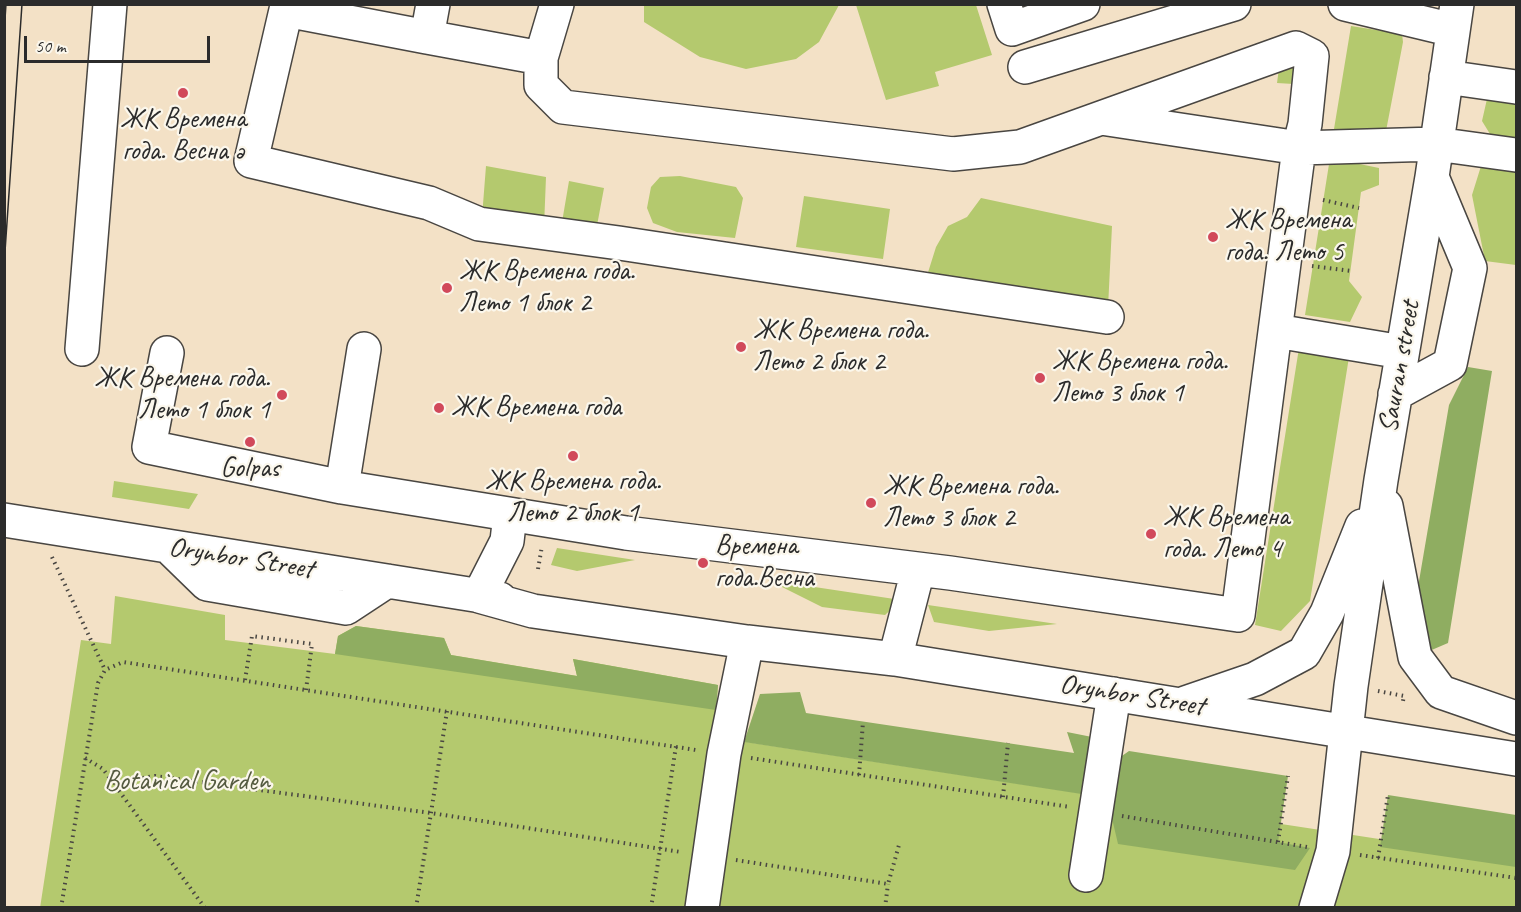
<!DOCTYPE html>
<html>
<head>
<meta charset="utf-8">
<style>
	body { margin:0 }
	#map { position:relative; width:1521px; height:912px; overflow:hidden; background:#f3e1c6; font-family:Caveat,sans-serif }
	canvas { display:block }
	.frame { position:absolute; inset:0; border:6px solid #2b2b2b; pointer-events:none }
	.scale { position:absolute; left:24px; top:36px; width:186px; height:27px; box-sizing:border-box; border:3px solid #2b2b2b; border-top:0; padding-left:8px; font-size:18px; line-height:21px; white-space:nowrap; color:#2b2b2b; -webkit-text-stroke:4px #fbf7ec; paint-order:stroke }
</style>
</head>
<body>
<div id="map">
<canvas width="1521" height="912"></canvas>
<div class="frame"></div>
<div class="scale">50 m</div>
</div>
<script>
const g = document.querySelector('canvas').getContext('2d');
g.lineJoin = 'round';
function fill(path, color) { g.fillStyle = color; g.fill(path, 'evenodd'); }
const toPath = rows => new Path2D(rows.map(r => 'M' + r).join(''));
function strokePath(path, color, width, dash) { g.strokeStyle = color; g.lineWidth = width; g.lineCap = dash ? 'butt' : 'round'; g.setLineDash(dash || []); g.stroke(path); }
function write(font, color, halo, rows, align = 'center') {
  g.font = font + ' Caveat,sans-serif'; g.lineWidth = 4.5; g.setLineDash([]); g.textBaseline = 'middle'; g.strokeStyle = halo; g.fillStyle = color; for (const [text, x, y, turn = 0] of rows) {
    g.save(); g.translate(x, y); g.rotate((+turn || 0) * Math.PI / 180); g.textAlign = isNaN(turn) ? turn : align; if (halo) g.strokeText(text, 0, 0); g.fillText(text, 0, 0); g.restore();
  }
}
const green = toPath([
	[644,5,644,4,839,5,819,42,796,59,746,69,700,57,644,22],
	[856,5,976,5,992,55,935,72,939,86,886,100],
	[1351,26,1402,34,1403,42,1386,131,1380,137,1334,129],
	[1296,48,1310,85,1277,83,1281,54],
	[1516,95,1516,139,1490,134,1482,121,1487,99],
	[1486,150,1516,155,1516,265,1485,261,1472,195],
	[1330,158,1379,168,1379,185,1361,192,1349,281,1362,297,1350,322,1305,315],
	[486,166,546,177,544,227,482,217],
	[680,176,736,187,743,198,735,238,677,232,653,223,647,208,651,187,660,177],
	[569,181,604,188,596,231,561,228],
	[804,196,890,209,883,259,796,247],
	[981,198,1112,226,1108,308,925,282,936,247,948,226,967,217],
	[1299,348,1349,357,1310,601,1281,631,1255,625],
	[114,481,198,494,189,509,112,497],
	[557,548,635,560,577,571,551,565],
	[768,580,901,600,885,615,822,607],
	[115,596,225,615,225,640,335,654,338,636,356,626,444,638,451,655,577,676,573,659,718,685,714,737,1516,860,1516,908,40,908,81,640,111,644],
	[928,605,1057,624,989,631,934,622]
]);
const forest = toPath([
	[1468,367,1492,371,1448,643,1427,652,1418,587,1449,405],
	[356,626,444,638,451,655,577,676,573,659,718,685,716,710,335,654,338,636],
	[800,692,806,713,1074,753,1067,732,1092,737,1088,795,744,742,760,694],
	[1129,751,1288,776,1278,842,1310,848,1295,870,1118,844,1111,814,1119,758],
	[1388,795,1516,815,1516,867,1380,847]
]);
const path = toPath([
	[1323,200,1359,208],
	[1312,266,1351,271],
	[52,557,105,670],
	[538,569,542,546],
	[245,680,252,636,312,644,306,690],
	[1378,691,1404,696,1403,701],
	[85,758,103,769,205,908],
	[751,758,1070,807],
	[859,775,863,722],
	[113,783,155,776,431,813,681,852],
	[1003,797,1008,743],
	[1122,816,1307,847],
	[1278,842,1288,776],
	[1360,855,1516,878],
	[1378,858,1388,795],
	[736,860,888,884,899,845],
	[61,908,98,683,105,670,123,662,696,750],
	[416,908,447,711],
	[651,908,676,746],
	[885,908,888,884]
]);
const minor = toPath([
	[433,4,427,37,541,58],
	[557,4,541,58,541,85,563,107,953,154,1020,147,1296,48,1312,56,1305,124,1299,148,1101,118],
	[1004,4,1012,29,1083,4],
	[1345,4,1453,30],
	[427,37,286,10,251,161,429,203,479,224,619,243,1107,317],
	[1025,67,1234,4],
	[1446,77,1516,87],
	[1276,331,1402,352],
	[82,349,110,4],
	[167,353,149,447,342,487,626,533,950,573,1238,615,1299,148,1436,144,1516,155],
	[1395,394,1450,364,1470,268,1432,177],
	[342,487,364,349],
	[1386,506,1415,657,1441,692,1516,718],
	[4,520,500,599],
	[170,548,207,584,346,608,387,581],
	[479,596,533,611,747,642,895,659,1516,759],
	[479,596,507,541,510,515],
	[895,659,918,570],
	[1185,703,1255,679,1304,653,1327,613,1362,526],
	[1086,875,1114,694],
	[702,908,724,754,747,642],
	[1316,908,1333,851,1351,686,1381,480,1432,177,1457,4]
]);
const tram = toPath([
	[4,34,6,4],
	[4,266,22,4]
]);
const markers = [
	[183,93,6,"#d1495b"],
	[1213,237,6,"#d1495b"],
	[447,288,6,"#d1495b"],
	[741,347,6,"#d1495b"],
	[1040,378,6,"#d1495b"],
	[282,395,6,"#d1495b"],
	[439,408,6,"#d1495b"],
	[250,442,6,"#d1495b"],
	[573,456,6,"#d1495b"],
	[871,503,6,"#d1495b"],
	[1151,534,6,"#d1495b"],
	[703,563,6,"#d1495b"]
];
const poiNames = [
	["ЖК Времена",183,120,"center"],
	["года. Весна ә",183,152,"center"],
	["ЖК Времена",1225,221],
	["года. Лето 5",1225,253],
	["ЖК Времена года.",459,272],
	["Лето 1 блок 2",459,304],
	["ЖК Времена года.",753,331],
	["Лето 2 блок 2",753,363],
	["ЖК Времена года.",1052,362],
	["Лето 3 блок 1",1052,394],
	["ЖК Времена года.",270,379,"right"],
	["Лето 1 блок 1",270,411,"right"],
	["ЖК Времена года",451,408],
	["Golpas",250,469,"center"],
	["ЖК Времена года.",573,482,"center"],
	["Лето 2 блок 1",573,514,"center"],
	["ЖК Времена года.",883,487],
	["Лето 3 блок 2",883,519],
	["ЖК Времена",1163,518],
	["года. Лето 4",1163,550],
	["Времена",715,547],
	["года.Весна",715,579]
];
const streetNames = [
	["Sauran street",1400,367,-80],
	["Orynbor Street",241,559,9],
	["Orynbor Street",1132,696,9]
];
const parkNames = [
	["Botanical Garden",187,782]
];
fill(green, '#b4c96e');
fill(forest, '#8fad61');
strokePath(minor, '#494642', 36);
strokePath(path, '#494642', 4, [1.5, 4.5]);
strokePath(minor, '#fff', 33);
strokePath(tram, '#2b2b2b', 1.5);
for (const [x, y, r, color] of markers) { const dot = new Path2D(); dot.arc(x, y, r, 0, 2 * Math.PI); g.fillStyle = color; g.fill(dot); strokePath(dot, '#fbf7ec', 2); }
write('28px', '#2b2b2b', '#fbf7ec', poiNames, 'left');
write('28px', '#2b2b2b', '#fbf7ec', streetNames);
write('28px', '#545a3f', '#fbf7ec', parkNames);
</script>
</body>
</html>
